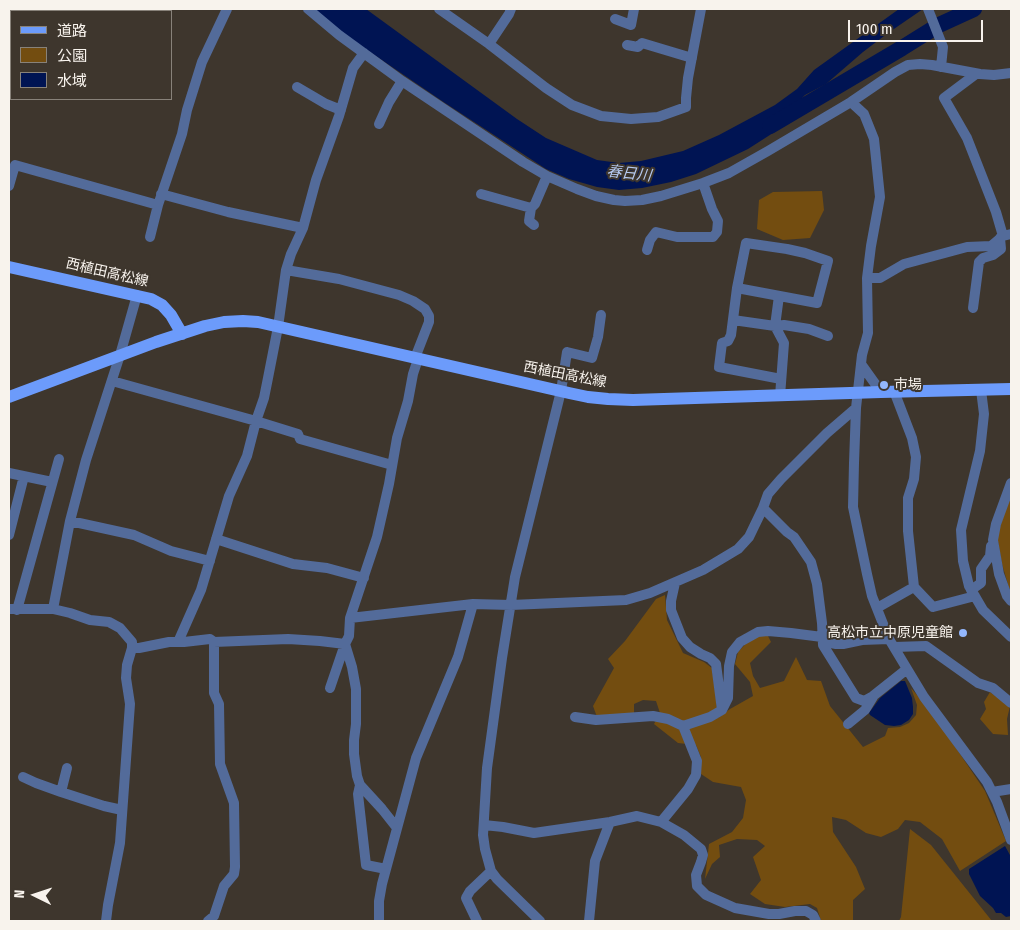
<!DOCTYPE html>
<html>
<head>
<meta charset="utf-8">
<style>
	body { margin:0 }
	#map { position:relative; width:1020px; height:930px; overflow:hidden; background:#3e362d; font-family:"Fira Sans Condensed","Noto Sans JP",sans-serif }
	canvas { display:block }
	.frame { position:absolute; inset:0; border:10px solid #f8f3ed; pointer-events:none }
	.legend { position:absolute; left:10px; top:10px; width:162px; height:90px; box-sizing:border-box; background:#3e362d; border:1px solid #88827a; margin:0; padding:6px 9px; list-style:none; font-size:15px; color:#f8f3ed }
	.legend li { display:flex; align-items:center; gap:10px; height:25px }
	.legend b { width:25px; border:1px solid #88827a }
	.north { position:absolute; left:10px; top:870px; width:50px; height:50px; -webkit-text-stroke:4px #3e362d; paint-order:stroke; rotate:274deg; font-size:14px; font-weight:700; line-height:20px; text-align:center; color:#f8f3ed }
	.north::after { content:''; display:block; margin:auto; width:18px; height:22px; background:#f8f3ed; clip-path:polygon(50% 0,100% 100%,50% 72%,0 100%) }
	.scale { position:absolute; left:848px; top:20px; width:135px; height:22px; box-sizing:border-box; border:2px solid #f8f3ed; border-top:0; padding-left:6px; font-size:15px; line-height:18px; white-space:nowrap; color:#f8f3ed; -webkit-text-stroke:4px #3e362d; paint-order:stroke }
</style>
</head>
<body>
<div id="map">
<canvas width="1020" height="930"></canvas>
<div class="frame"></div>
<ul class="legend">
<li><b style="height:6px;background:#6c9bfb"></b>道路</li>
<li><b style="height:14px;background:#734d10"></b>公園</li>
<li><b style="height:14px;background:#001453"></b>水域</li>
</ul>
<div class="north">N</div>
<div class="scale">100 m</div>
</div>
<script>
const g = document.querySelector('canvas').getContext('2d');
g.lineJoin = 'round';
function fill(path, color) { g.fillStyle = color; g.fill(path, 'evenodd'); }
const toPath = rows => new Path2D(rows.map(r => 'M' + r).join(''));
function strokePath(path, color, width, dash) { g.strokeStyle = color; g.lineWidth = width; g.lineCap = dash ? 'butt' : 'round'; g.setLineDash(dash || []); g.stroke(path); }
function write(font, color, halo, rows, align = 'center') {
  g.font = font + ' "Fira Sans Condensed","Noto Sans JP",sans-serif'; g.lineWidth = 4; g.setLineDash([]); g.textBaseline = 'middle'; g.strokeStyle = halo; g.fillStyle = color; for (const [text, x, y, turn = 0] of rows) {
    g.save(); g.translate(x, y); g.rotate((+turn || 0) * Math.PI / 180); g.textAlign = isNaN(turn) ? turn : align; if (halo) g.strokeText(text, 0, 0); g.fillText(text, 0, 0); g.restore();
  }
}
const green = toPath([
	[822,191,824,210,810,238,783,240,757,229,759,200,773,192],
	[1011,493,1011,591,1009,588,1002,564,997,536],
	[665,595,667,620,683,653,704,662,712,668,716,698,718,718,730,709,753,696,750,682,735,664,738,652,751,638,767,634,771,642,750,663,753,676,760,688,784,681,796,657,807,680,821,681,830,706,863,747,885,736,888,728,900,727,909,723,916,715,917,705,911,688,933,714,985,791,1006,841,960,871,942,839,920,822,905,820,898,829,881,837,866,833,846,820,832,817,833,832,856,867,865,889,853,900,853,921,821,921,817,908,810,904,785,907,765,904,750,894,761,880,753,857,765,846,757,840,737,839,719,845,720,857,712,864,705,879,709,844,732,832,743,818,746,800,741,787,713,782,701,774,701,757,696,745,678,743,654,724,660,713,656,701,643,700,634,704,634,713,597,717,593,706,614,668,608,659,625,641,656,599],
	[990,692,1010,706,1007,719,1008,735,993,734,980,719,986,709,984,702],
	[910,829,931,845,992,921,899,921,901,917]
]);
const water = toPath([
	[312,9,366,9,517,119,546,138,597,160,619,163,641,161,683,151,719,135,775,105,797,89,814,70,899,9,923,9,888,33,863,52,826,84,805,95,790,110,785,122,773,133,748,149,696,174,671,182,642,188,619,190,597,187,569,179,546,169,445,103,345,35],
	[901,681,905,681,912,698,913,707,913,714,909,720,901,725,894,726,885,725,870,715,869,713,880,698],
	[1005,846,1011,857,1011,916,1006,917,1001,913,996,913,993,908,980,896,969,874,969,869]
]);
const river = toPath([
	[770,126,902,48,939,25,974,9]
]);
const minor = toPath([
	[308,9,339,35,402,81,523,162,547,176,577,189,596,196,614,200,625,201,642,200,661,196,703,183,729,173,768,151,851,102,895,72,908,65,920,64,932,65,980,74,994,75,1011,73],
	[439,9,489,44,546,88,572,105,601,116,631,119,658,117,686,107,686,98,688,78,701,9],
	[928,9,943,47,941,67],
	[50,11,50,9],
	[615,19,631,25,634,9],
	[489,44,509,14,511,9],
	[627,45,638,47,642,43,692,58],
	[976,74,944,98,967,138,996,212,1003,236],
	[297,87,326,104,341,110],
	[851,102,864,114,874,139,880,197,871,246,867,278,868,333,862,355,856,408,854,463,853,507,867,574,872,596,889,639,924,697,987,782,997,802,1011,840],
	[379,124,389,102,402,81],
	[9,186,15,165,158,205],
	[161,194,228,212,303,228],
	[481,194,531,208],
	[534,225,529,221,531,208,535,204,547,176],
	[150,237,158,205,182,134,187,110,202,62,227,9],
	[647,250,650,240,656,232,677,237,713,237,717,232,718,221,712,209,703,183],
	[286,270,291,254,303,228,316,180,339,116,353,68,364,53],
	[867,278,880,278,904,264,967,247,991,246,1003,236,1011,234],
	[737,288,817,303,828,261,805,253,787,249,746,243,737,288,731,335,728,341,722,343,719,367,781,379],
	[779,296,775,326,784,343,780,396],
	[973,308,979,262,983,258,993,255,1001,249,1000,238],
	[733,320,775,326,784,325,809,329,828,336],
	[861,364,881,392],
	[112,381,256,421,298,434,300,439,392,465],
	[981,390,984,414,980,451,961,530,963,561,969,586,983,610,1011,637],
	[894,391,912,438,916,457,914,479,908,498,908,531,914,587],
	[9,473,52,482],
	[1011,483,996,524,993,540,999,574,1007,596,1011,601],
	[763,508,787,532,794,537,811,562,817,584,822,623,823,645,856,698,864,701,873,696,907,669],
	[70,521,134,535,171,551,210,561],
	[9,535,24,476],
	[216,539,293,564,327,568,364,578],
	[675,583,671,601,671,610,682,638,690,647,701,654,710,658,716,664,722,710],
	[971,590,981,583,981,569,990,556,991,546],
	[877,608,914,587,933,607,975,596],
	[9,609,53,609,70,613,90,620,109,622,120,628,132,642,132,648,127,665,126,678,130,704,120,843,108,905,106,921],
	[53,609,70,521,86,460,120,355,137,295],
	[17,610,59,459],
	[350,618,473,604],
	[178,642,201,590,229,496,247,456,256,421,264,398,268,378,278,327,286,270,339,279,399,295,413,301,425,309,429,316,429,322,415,358],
	[894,647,926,646,978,683,993,688,1011,703],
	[132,648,139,648,169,642,184,642,210,639,214,642,288,639,320,641,345,644,330,688],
	[575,717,596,720,653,716,668,719,683,726,697,761,696,775,688,789,661,822],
	[848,724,865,710,873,697],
	[683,726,710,717,722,710,728,698,729,666,732,652,740,642,758,632,768,631,791,633,822,637,826,642,836,644,843,644,862,640,889,639],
	[23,777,36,783,61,792,104,806,122,810],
	[360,785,358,794,366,865,386,869],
	[61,792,67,768],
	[992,792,1011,789],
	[484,825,503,827,534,833,610,822,637,816,661,822,684,835,701,849,703,855,701,862,696,875,697,886,706,895,735,908,769,914,779,914,795,911,806,911,813,915,816,921],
	[397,828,382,809,360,785,357,776,354,754,354,740,356,724,356,689,352,667,345,644,349,636,350,618,377,537,389,484,397,438,408,401,413,374,418,359],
	[208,921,214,916,224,886,234,874,235,867,234,803,220,764,219,704,214,693,214,642],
	[379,921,379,901,382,884,416,758,458,657,473,604,511,605,626,600,650,593,703,570,738,549,749,537,763,508,768,494,781,479,827,433,856,408],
	[477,921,466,898,470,891,491,871],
	[540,921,497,879,491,871,485,849,483,835,487,768,502,658,515,577,561,391,567,352,592,358,598,337,601,315],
	[589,921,595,861,610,822]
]);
const major = toPath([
	[9,267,151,299,162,305,171,315,182,334],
	[9,397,156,342,205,326,224,322,243,321,258,322,569,393,588,397,608,399,633,400,881,392,1011,389]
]);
const markers = [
	[884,385,5,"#93b7fd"],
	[963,633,5,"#93b7fd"]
];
const streetNames = [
	["西植田高松線",107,273,13],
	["西植田高松線",565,375,11]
];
const poiNames = [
	["市場",894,385],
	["高松市立中原児童館",953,633,"right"]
];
const waterNames = [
	["春日川",629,174,6]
];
fill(green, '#734d10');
fill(water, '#001453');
strokePath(river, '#001453', 16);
strokePath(minor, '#536b9a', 10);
strokePath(major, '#6c9bfb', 12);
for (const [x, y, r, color] of markers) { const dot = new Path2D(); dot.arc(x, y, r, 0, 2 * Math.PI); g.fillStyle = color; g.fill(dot); strokePath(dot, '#3e362d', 2); }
write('14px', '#f8f3ed', '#3e362d', streetNames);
write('14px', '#f8f3ed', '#3e362d', poiNames, 'left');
write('italic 15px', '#b5c9f0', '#3e362d', waterNames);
</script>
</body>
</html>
